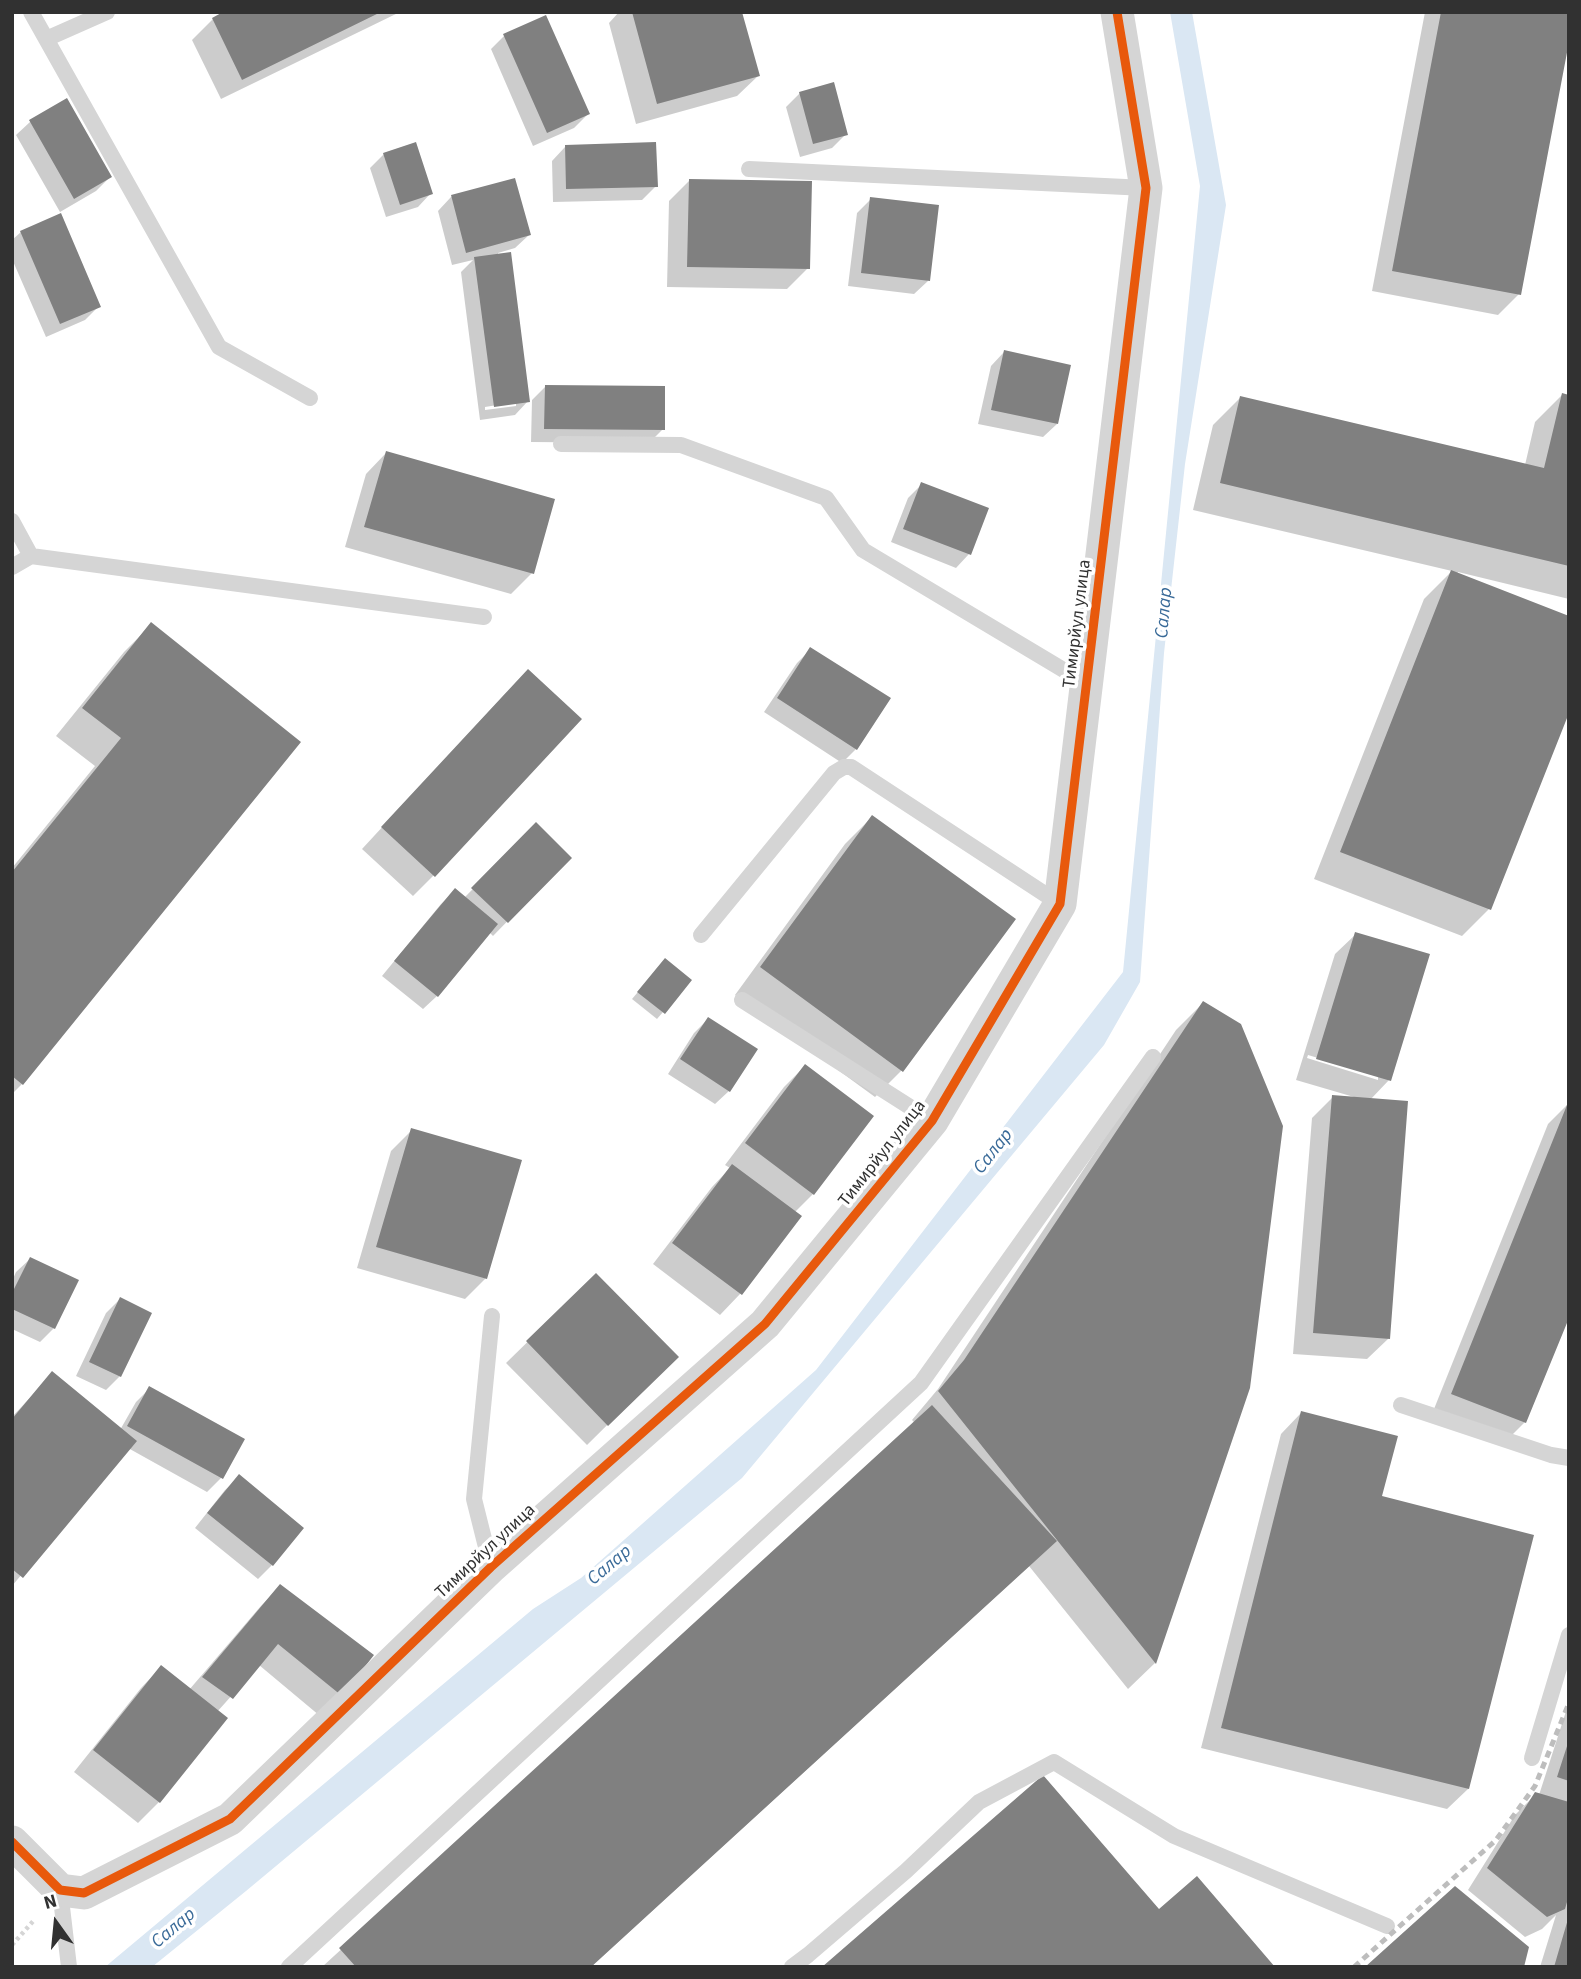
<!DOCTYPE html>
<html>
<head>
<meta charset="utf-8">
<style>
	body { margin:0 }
	#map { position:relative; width:1581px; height:1979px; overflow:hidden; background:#fff; font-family:"Source Sans 3",sans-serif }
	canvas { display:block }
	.frame { position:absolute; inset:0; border:14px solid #313131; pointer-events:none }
	.north { position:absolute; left:21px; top:1888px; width:70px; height:70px; -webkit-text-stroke:5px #fff; paint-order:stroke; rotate:345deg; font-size:19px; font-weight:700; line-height:28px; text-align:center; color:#313131 }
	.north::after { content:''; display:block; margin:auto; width:24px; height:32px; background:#313131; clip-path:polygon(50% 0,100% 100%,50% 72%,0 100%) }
</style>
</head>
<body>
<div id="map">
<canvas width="1581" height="1979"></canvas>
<div class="frame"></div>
<div class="north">N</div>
</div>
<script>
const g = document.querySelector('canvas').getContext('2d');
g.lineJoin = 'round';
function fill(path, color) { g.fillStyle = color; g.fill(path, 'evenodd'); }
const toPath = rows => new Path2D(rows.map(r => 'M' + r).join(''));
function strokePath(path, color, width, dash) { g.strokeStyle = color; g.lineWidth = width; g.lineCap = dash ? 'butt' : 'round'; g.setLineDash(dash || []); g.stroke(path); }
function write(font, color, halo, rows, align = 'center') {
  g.font = font + ' "Source Sans 3",sans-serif'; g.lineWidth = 7; g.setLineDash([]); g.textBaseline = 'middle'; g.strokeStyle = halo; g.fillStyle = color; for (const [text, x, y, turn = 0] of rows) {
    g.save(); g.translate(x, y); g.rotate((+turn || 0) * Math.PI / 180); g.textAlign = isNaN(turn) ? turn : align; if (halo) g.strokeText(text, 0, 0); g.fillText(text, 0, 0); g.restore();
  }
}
const water = toPath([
	[1170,12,1192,12,1226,205,1185,464,1164,653,1140,982,1104,1045,742,1478,246,1891,152,1967,105,1967,533,1609,581,1578,816,1370,1123,972,1200,186]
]);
const shadow = toPath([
	[227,12,400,12,221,99,192,40,213,19],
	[619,12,740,12,758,76,737,96,636,124,609,23],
	[1425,12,1569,12,1519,294,1498,315,1372,291],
	[504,36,588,114,574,128,533,146,491,49],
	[800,93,846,134,832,148,800,157,786,107],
	[66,101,110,177,96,191,60,212,16,135,30,122],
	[565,147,656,186,642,200,553,202,552,161],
	[384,154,431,193,418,207,386,217,370,168],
	[514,180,529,235,515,248,498,253,528,401,515,415,480,420,461,272,473,260,452,265,438,211,451,197],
	[516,402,516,406,485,410,485,407],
	[689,181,808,268,787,289,667,287,669,201],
	[871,199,928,281,914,294,848,286,857,213],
	[21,232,99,306,85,320,46,337,12,259,12,240],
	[1004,352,1057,424,1043,437,978,424,991,366],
	[546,386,663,429,649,443,531,442,532,400],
	[1562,395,1569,397,1569,599,1458,572,1457,575,1489,909,1462,936,1314,879,1424,599,1452,571,1193,510,1213,425,1240,398,1525,465,1535,422],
	[386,453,532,573,511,594,345,547,366,474],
	[922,484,969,554,956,568,891,542,908,498],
	[151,625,298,742,22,1084,12,1094,12,868,95,766,56,736,124,652],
	[811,649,856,749,842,763,764,712,797,663],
	[507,692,434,875,413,896,362,849],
	[872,817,902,1070,875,1097,735,995,845,844],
	[536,825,569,858,493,936,489,932,437,996,423,1009,382,976,441,904,455,891,464,898],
	[1356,934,1427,955,1389,1080,1370,1100,1388,1339,1367,1359,1293,1354,1312,1118,1333,1097,1354,1097,1296,1080,1335,954],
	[1308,1055,1378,1076,1378,1080,1307,1058],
	[659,967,663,1012,657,1019,632,999],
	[1203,1003,1248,1388,1155,1663,1128,1689,1029,1566,591,1967,322,1967,915,1423,912,1420,938,1389,1176,1030],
	[708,1019,729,1091,715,1104,668,1074,694,1033],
	[805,1066,872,1116,813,1194,795,1212,799,1216,740,1294,720,1315,653,1264,712,1187,730,1168,725,1165,784,1087],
	[1569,1103,1525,1422,1504,1443,1432,1414,1548,1124],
	[412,1130,486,1278,465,1299,357,1268,391,1151],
	[30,1259,54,1328,40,1342,12,1329,12,1281,16,1272],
	[596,1275,676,1357,587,1445,506,1363],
	[120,1299,120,1376,106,1390,76,1376,106,1313],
	[52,1374,120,1430,136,1402,150,1388,243,1440,221,1478,207,1492,128,1448,12,1586,12,1417],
	[1301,1413,1380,1498,1468,1789,1447,1809,1201,1748,1281,1434],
	[239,1477,272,1565,258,1579,195,1528,225,1490],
	[280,1586,371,1656,320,1716,259,1665,217,1712,225,1718,159,1802,138,1823,74,1772,141,1688,161,1667,189,1690,260,1607],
	[1569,1702,1569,1967,1540,1967,1556,1915,1542,1929,1525,1937,1468,1890,1515,1815,1536,1794,1539,1795]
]);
const building = toPath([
	[223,12,381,12,242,80,212,18],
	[632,12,742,12,760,76,657,104],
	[1441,12,1569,12,1569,42,1521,295,1392,271],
	[546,15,590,114,547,133,503,34],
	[834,82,848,135,813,144,799,92],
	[67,98,112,177,74,199,29,120],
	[416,142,433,194,400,205,383,153],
	[656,142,658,187,566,189,565,145],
	[515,178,531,235,466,253,451,195],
	[689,179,812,181,810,269,687,267],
	[870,197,939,205,930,281,861,273],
	[61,213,101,307,60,324,20,231],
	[511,252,530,402,494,407,474,257],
	[1004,350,1071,365,1058,424,991,410],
	[545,385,665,386,665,430,544,429],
	[1562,393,1569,395,1569,566,1220,483,1240,396,1544,468],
	[386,451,555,499,534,574,364,527],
	[921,482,989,508,971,555,903,529],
	[1451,570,1569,616,1569,713,1491,910,1340,852],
	[151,622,301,742,23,1085,12,1076,12,872,121,738,82,708],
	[810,647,891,698,857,750,777,698],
	[528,669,582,719,435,877,381,827],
	[872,815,1016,919,903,1072,760,967],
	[536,822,572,858,508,923,471,888],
	[455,888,498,924,438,997,394,961],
	[1355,932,1430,954,1391,1081,1316,1059],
	[665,958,692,980,665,1014,637,992],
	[1203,1001,1241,1024,1283,1126,1250,1388,1156,1664,938,1391,964,1360],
	[708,1017,758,1049,730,1092,680,1059],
	[805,1064,874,1116,814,1195,745,1143],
	[1332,1095,1408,1101,1390,1339,1313,1333],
	[1569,1100,1569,1318,1526,1423,1451,1394],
	[411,1128,522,1160,487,1279,376,1247],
	[732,1164,802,1216,742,1295,672,1243],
	[30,1257,79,1280,55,1329,12,1309,12,1293],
	[596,1273,679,1357,608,1426,526,1341],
	[120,1297,152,1313,121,1377,89,1362],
	[52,1371,137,1441,23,1578,12,1569,12,1419],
	[149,1386,245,1439,223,1479,127,1426],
	[932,1405,1057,1541,591,1967,356,1967,339,1948],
	[1301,1411,1398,1436,1382,1496,1534,1535,1469,1789,1221,1728],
	[239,1474,304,1528,273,1566,207,1513],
	[280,1584,374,1655,342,1696,278,1644,233,1699,202,1677],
	[161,1665,228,1718,160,1803,93,1750],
	[1568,1743,1569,1744,1569,1781,1557,1777],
	[1043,1775,1159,1909,1197,1876,1275,1967,822,1967],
	[1535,1792,1569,1802,1569,1895,1565,1909,1547,1917,1487,1868],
	[1455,1886,1529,1947,1524,1967,1365,1967],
	[1568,1919,1569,1967,1554,1967]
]);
const path = toPath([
	[12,1945,35,1919]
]);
const service = toPath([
	[31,12,219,347,310,398],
	[46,39,107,12],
	[749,169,1146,188],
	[561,444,681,445,826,498,863,550,1087,684],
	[12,521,31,556],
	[12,567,31,556,484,617],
	[701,935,834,773,844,767,851,767,1060,904],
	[742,1000,932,1121],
	[1401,1405,1551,1455,1569,1458],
	[491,1567,474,1499,492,1316],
	[1532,1758,1569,1635],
	[60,1890,69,1967],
	[289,1967,921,1383,1153,1057],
	[792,1967,808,1955,906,1871,979,1802,1054,1762,1174,1836,1387,1926]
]);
const minor = toPath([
	[12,1842,60,1890,84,1893,230,1819,491,1567,765,1324,932,1121,1060,904,1146,188,1117,12]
]);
const rail = toPath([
	[1354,1967,1496,1840,1535,1786,1569,1703]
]);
const cycleway = toPath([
	[12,1842,60,1890,84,1893,230,1819,491,1567,765,1324,932,1121,1060,904,1146,188,1117,12]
]);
const streetNames = [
	["Тимирйул улица",1078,624,-83],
	["Тимирйул улица",883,1154,-52],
	["Тимирйул улица",486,1552,-43]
];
const waterNames = [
	["Салар",1165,613,-85],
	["Салар",994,1152,-52],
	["Салар",610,1566,-40],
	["Салар",174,1929,-40]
];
fill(water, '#dae7f3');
fill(shadow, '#0003');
fill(building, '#808080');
strokePath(path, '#d5d5d5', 4.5, [3.5, 3.5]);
strokePath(service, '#d5d5d5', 16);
strokePath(minor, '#d5d5d5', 33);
strokePath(rail, '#bdbdbd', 5, [7, 5]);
strokePath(cycleway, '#e8590c', 9);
write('18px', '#313131', '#fff', streetNames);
write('italic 19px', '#396a98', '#fff', waterNames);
</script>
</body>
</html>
